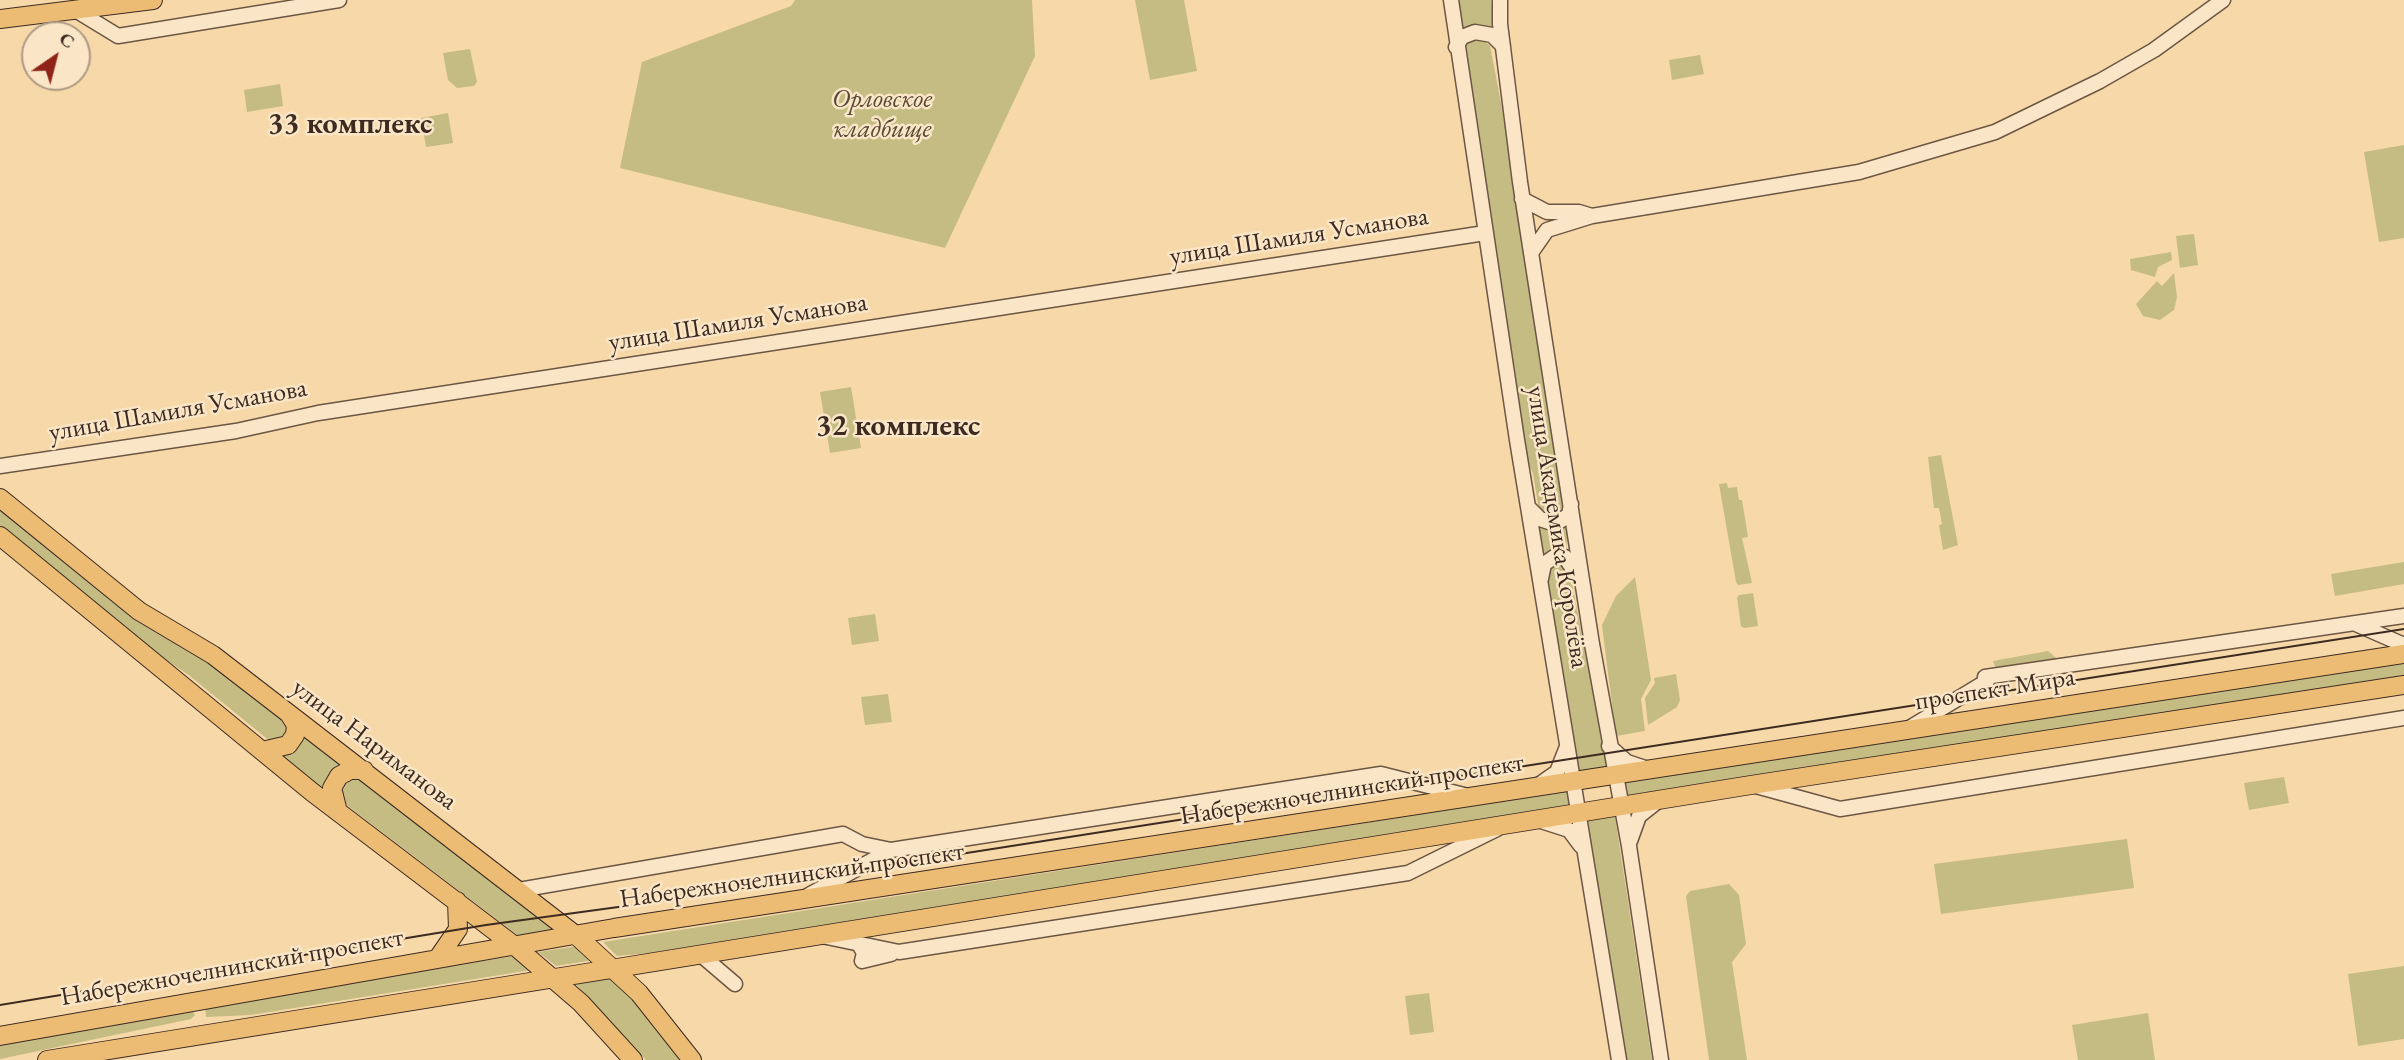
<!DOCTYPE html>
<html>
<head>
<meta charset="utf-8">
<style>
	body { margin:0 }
	#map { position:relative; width:2404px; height:1060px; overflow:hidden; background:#f7d8a9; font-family:"EB Garamond",serif }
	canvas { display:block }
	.north { position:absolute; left:21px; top:21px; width:70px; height:70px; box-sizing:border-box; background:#fae6c7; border:2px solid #ae9b85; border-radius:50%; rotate:35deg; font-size:19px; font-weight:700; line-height:28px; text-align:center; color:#3d2b22 }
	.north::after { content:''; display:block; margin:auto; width:24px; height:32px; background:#8f2418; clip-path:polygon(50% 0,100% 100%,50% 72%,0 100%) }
</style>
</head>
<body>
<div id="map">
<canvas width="2404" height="1060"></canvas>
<div class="north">С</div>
</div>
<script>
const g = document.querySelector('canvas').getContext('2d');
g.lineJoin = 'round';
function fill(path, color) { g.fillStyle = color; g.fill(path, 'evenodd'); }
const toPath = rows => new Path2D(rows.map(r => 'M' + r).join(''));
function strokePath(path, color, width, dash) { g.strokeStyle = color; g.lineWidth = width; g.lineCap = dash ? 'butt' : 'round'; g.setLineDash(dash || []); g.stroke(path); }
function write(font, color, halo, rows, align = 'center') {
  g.font = font + ' "EB Garamond",serif'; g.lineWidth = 5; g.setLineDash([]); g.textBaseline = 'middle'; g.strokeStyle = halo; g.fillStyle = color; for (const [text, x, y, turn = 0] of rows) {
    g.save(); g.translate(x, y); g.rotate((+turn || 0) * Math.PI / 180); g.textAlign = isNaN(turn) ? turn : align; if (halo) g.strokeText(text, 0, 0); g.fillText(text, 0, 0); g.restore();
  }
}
const green = toPath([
	[795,0,1032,0,1035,56,945,248,620,168,642,62,791,6],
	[1135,0,1184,0,1197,71,1150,80],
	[1454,0,1491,0,1494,30,1476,24,1459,34],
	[1476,39,1482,39,1490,46,1502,108,1566,507,1564,512,1551,518,1539,510,1533,473,1527,462,1463,51,1468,42],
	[470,49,477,82,474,86,457,88,448,80,443,53],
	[1700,55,1704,74,1672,80,1669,60],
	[280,84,283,106,247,112,244,90],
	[448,113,453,143,426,147,421,118],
	[2404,145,2404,238,2379,242,2364,152],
	[2194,234,2198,265,2180,268,2176,236],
	[2171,252,2172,260,2158,267,2155,277,2131,270,2130,259],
	[2174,273,2177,297,2174,310,2160,320,2143,316,2136,304,2157,281,2162,286],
	[851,387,861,448,830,453,820,392],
	[1941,455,1958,545,1943,550,1939,525,1942,524,1939,508,1934,508,1928,457],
	[1727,483,1728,488,1737,487,1739,500,1742,500,1748,537,1742,538,1752,583,1738,585,1736,582,1719,484],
	[0,506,289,724,287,738,271,742,190,676,139,641,0,528],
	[1568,522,1566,552,1554,550,1541,555,1536,526,1546,528],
	[2404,562,2404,584,2335,596,2331,574],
	[1563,564,1570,572,1607,768,1577,773,1546,577,1548,569],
	[1635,577,1651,680,1641,699,1645,731,1616,736,1602,625,1616,596],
	[1753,593,1758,626,1744,628,1741,626,1737,598,1739,595],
	[875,614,879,641,852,645,848,618],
	[2048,651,2061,662,1996,669,1993,661],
	[2404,660,2404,675,1624,798,1622,783],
	[1676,674,1680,700,1677,707,1648,725,1645,698,1655,683,1654,678],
	[888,694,892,722,865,725,861,697],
	[302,730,348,763,328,795,279,755,292,751],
	[2284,777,2289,803,2249,810,2244,783],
	[354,778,362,780,554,930,520,937,340,800,341,785,347,779],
	[1569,791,1571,807,650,953,617,956,603,942],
	[1615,816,1652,1060,1627,1060,1585,821],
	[2127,839,2134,888,1941,914,1934,864],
	[1729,884,1739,895,1746,944,1732,962,1747,1060,1709,1060,1686,896,1690,891],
	[578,946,595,960,556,966,538,952],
	[514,956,531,970,251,1015,206,1017,205,1006],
	[2404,966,2404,1039,2358,1046,2348,974],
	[611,976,639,1005,681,1060,646,1060,575,983],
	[1429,993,1434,1032,1410,1035,1405,996],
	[192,1010,195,1015,191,1019,0,1059,0,1042],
	[2148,1013,2155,1060,2078,1060,2072,1025]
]);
const minor = toPath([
	[1451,0,1517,440,1619,1060],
	[1500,0,1500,24,1520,182,1592,644,1629,846,1661,1060],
	[77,11,118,36,339,0],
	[1456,47,1462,37,1475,32,1492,35,1503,46],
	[1522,199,1547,212,1579,212,1592,216],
	[1531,253,1547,230,1592,216,1859,172,1995,132,2100,81,2154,50,2223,0],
	[0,466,236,431,318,413,1485,233],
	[1528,507,1540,519,1555,524,1569,515,1571,504],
	[1541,579,1544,564,1557,555,1565,557,1578,577],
	[2356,624,2404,645],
	[1911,727,1987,681,1985,677,2404,616],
	[1609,746,1627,762,1648,769],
	[1540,784,1557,772,1566,749],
	[1756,786,1840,809,2404,718],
	[1541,821,1569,830,1581,846],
	[1630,841,1639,816,1658,801],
	[519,890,843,834,862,844,891,850],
	[809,895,891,850,1381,774,1468,796],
	[822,936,899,952,1408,873,1497,829],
	[860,946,864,953,862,961,891,954],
	[700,954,735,984]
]);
const major = toPath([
	[0,19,153,0],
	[0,498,139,611,213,655,578,937,639,993,692,1060],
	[0,536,312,792,516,947,581,1003,633,1060],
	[262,751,288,745,295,735,296,725,289,714],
	[338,812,332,788,339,776,350,770,364,770],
	[438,958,458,929,457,901],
	[0,1036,614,928,2404,654],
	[47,1060,1751,785,2404,685]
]);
const tram = toPath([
	[0,1005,486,925,633,905,2404,629]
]);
const parkNames = [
	["Орловское",882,100],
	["кладбище",882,130]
];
const streetNames = [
	["улица Шамиля Усманова",1299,237,-9],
	["улица Шамиля Усманова",738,323,-9],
	["улица Шамиля Усманова",178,411,-10],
	["улица Академика Королёва",1557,527,81],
	["проспект Мира",1995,690,-9],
	["улица Нариманова",374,745,37],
	["Набережночелнинский проспект",1352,790,-9],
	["Набережночелнинский проспект",792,876,-8],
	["Набережночелнинский проспект",232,968,-10]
];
const quarterNames = [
	["33 комплекс",350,125],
	["32 комплекс",898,427]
];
fill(green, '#c4bc82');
strokePath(minor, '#6c5644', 17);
strokePath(major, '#3d2b22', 20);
strokePath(minor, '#fae6c7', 14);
strokePath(major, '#ecbc74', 18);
strokePath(tram, '#3d2b22', 2);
write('italic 26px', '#584835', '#fae6c7', parkNames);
write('26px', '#3d2b22', '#fae6c7', streetNames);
write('bold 30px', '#3d2b22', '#fae6c7', quarterNames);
</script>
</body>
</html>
